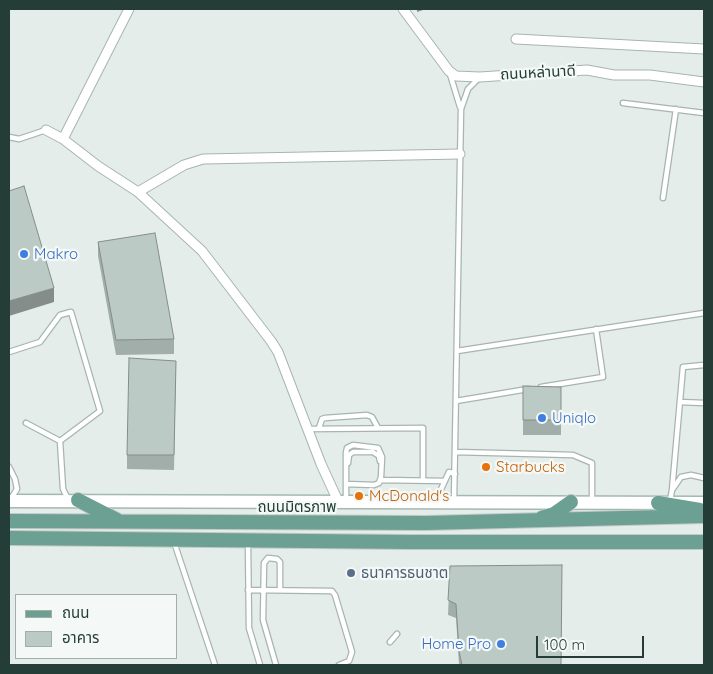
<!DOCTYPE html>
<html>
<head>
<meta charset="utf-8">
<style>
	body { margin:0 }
	#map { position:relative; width:713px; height:674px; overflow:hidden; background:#e4ede9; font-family:Quicksand,"Noto Sans Thai",sans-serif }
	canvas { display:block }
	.frame { position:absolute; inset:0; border:10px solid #243e37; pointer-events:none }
	.legend { position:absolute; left:15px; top:594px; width:162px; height:65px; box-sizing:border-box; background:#f4f9f7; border:1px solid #a1aeaa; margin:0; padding:6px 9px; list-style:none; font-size:15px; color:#243e37 }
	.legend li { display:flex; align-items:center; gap:10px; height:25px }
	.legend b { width:25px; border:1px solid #a1aeaa }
	.scale { position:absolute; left:536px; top:636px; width:108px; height:22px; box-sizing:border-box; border:2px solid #243e37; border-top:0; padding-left:6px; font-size:15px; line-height:18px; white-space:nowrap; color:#243e37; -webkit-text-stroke:4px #f4f9f7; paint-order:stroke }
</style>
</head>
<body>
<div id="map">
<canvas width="713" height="674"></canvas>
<div class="frame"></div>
<ul class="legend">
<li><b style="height:6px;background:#6ba092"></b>ถนน</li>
<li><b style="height:14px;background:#bccac5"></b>อาคาร</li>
</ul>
<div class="scale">100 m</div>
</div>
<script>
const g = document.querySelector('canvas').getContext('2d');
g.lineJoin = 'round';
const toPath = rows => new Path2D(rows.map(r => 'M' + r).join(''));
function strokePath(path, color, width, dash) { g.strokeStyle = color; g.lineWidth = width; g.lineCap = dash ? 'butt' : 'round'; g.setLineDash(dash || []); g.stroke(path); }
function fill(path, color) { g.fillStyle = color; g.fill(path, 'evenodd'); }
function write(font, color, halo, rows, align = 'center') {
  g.font = font + ' Quicksand,"Noto Sans Thai",sans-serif'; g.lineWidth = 4.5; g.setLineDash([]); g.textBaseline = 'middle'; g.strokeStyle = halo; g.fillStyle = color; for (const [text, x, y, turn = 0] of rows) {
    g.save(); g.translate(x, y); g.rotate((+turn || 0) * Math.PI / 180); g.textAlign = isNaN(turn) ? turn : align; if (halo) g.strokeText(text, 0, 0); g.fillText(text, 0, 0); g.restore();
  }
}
const lane = toPath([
	[450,74,460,107],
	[623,103,704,113],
	[9,137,19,139,46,130],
	[663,198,676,109],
	[457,351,704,313],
	[9,352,40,342,60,315,71,312,100,411,60,441,63,489,68,499],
	[541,387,603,377,596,329],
	[456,401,528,389],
	[680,402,704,403],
	[26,423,60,441],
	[319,428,322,419,325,418,367,415,372,417,378,428],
	[307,429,423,428,423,480],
	[455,452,573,455,592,463,592,501],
	[348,463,349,455,353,452,373,452,379,456,380,461],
	[9,467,15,479,17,489,12,497],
	[381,480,445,481],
	[672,490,683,367,704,365],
	[346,500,346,453,347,448,353,445,378,448,382,457,381,477,379,483,374,485,346,484],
	[436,500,449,472,455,474],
	[454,500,461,109,468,89,478,79],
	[670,501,672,490,681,477,691,475,704,478],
	[174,542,215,665],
	[248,544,249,628,260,665],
	[248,590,332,591,335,595,352,652,349,661,339,665],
	[390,642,397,634],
	[276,665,263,620,264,563,268,558,277,559,280,562,280,589]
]);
const street = toPath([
	[403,9,449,71,456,76,480,77,587,70,614,75,650,75,704,82],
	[516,39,704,49],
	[46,130,63,139,98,166,138,192,202,251,271,341,278,352,321,464,338,501],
	[63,139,129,9],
	[138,192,184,165,203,159,460,154]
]);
const secondary = toPath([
	[9,501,704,503]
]);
const primary = toPath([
	[78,500,117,520],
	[658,503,700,510],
	[542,518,554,514,571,502],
	[9,521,426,523,704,516],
	[9,538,409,542,704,542]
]);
const wall = toPath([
	[98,242,174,339,174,354,116,355,98,256],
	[176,361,174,470,127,469,127,455],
	[523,386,561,387,561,435,523,435],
	[450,566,562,665,459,665,456,618,448,615]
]);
const shadedWall = toPath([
	[417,9,426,9,417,12],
	[54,288,54,302,9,316,9,301]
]);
const building = toPath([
	[24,186,54,288,9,301,9,191,24,186],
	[155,233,174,339,116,340,98,242,155,233],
	[129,358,176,361,174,455,127,455,129,358],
	[523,386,561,387,561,420,523,420,523,386],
	[562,565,561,665,462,665,459,651,456,604,448,600,450,566,562,565]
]);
const markers = [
	[24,254,5,"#3f7fe0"],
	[542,418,5,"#3f7fe0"],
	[486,467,5,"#e8710a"],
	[359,496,5,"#e8710a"],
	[351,573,5,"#5c6f8a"],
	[501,644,5,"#3f7fe0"]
];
const streetNames = [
	["ถนนหล่านาดี",538,73,-3],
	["ถนนมิตรภาพ",297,507]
];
const shopNames = [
	["Makro",34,254],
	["Uniqlo",552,418],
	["Home Pro",491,644,"right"]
];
const foodNames = [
	["Starbucks",496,467],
	["McDonald's",369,496]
];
const serviceNames = [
	["ธนาคารธนชาต",361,573]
];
strokePath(lane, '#a7b5b0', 7);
strokePath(street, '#a7b5b0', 11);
strokePath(secondary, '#a3b8b0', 15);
strokePath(primary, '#c2c9c7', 16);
strokePath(lane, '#fff', 4.5);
strokePath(street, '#fff', 9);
strokePath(secondary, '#fff', 12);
strokePath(primary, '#6ba092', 14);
fill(wall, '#a2aea9');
fill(shadedWall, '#848d8a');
fill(building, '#bccac5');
strokePath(building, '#848d8a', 1);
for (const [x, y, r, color] of markers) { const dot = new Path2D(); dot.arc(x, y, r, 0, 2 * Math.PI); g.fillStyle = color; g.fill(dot); strokePath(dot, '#f4f9f7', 2); }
write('15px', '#243e37', '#f4f9f7', streetNames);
write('15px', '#366cbe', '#f4f9f7', shopNames, 'left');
write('15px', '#c56008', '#f4f9f7', foodNames, 'left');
write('15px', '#4e5e75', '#f4f9f7', serviceNames, 'left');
</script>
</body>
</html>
